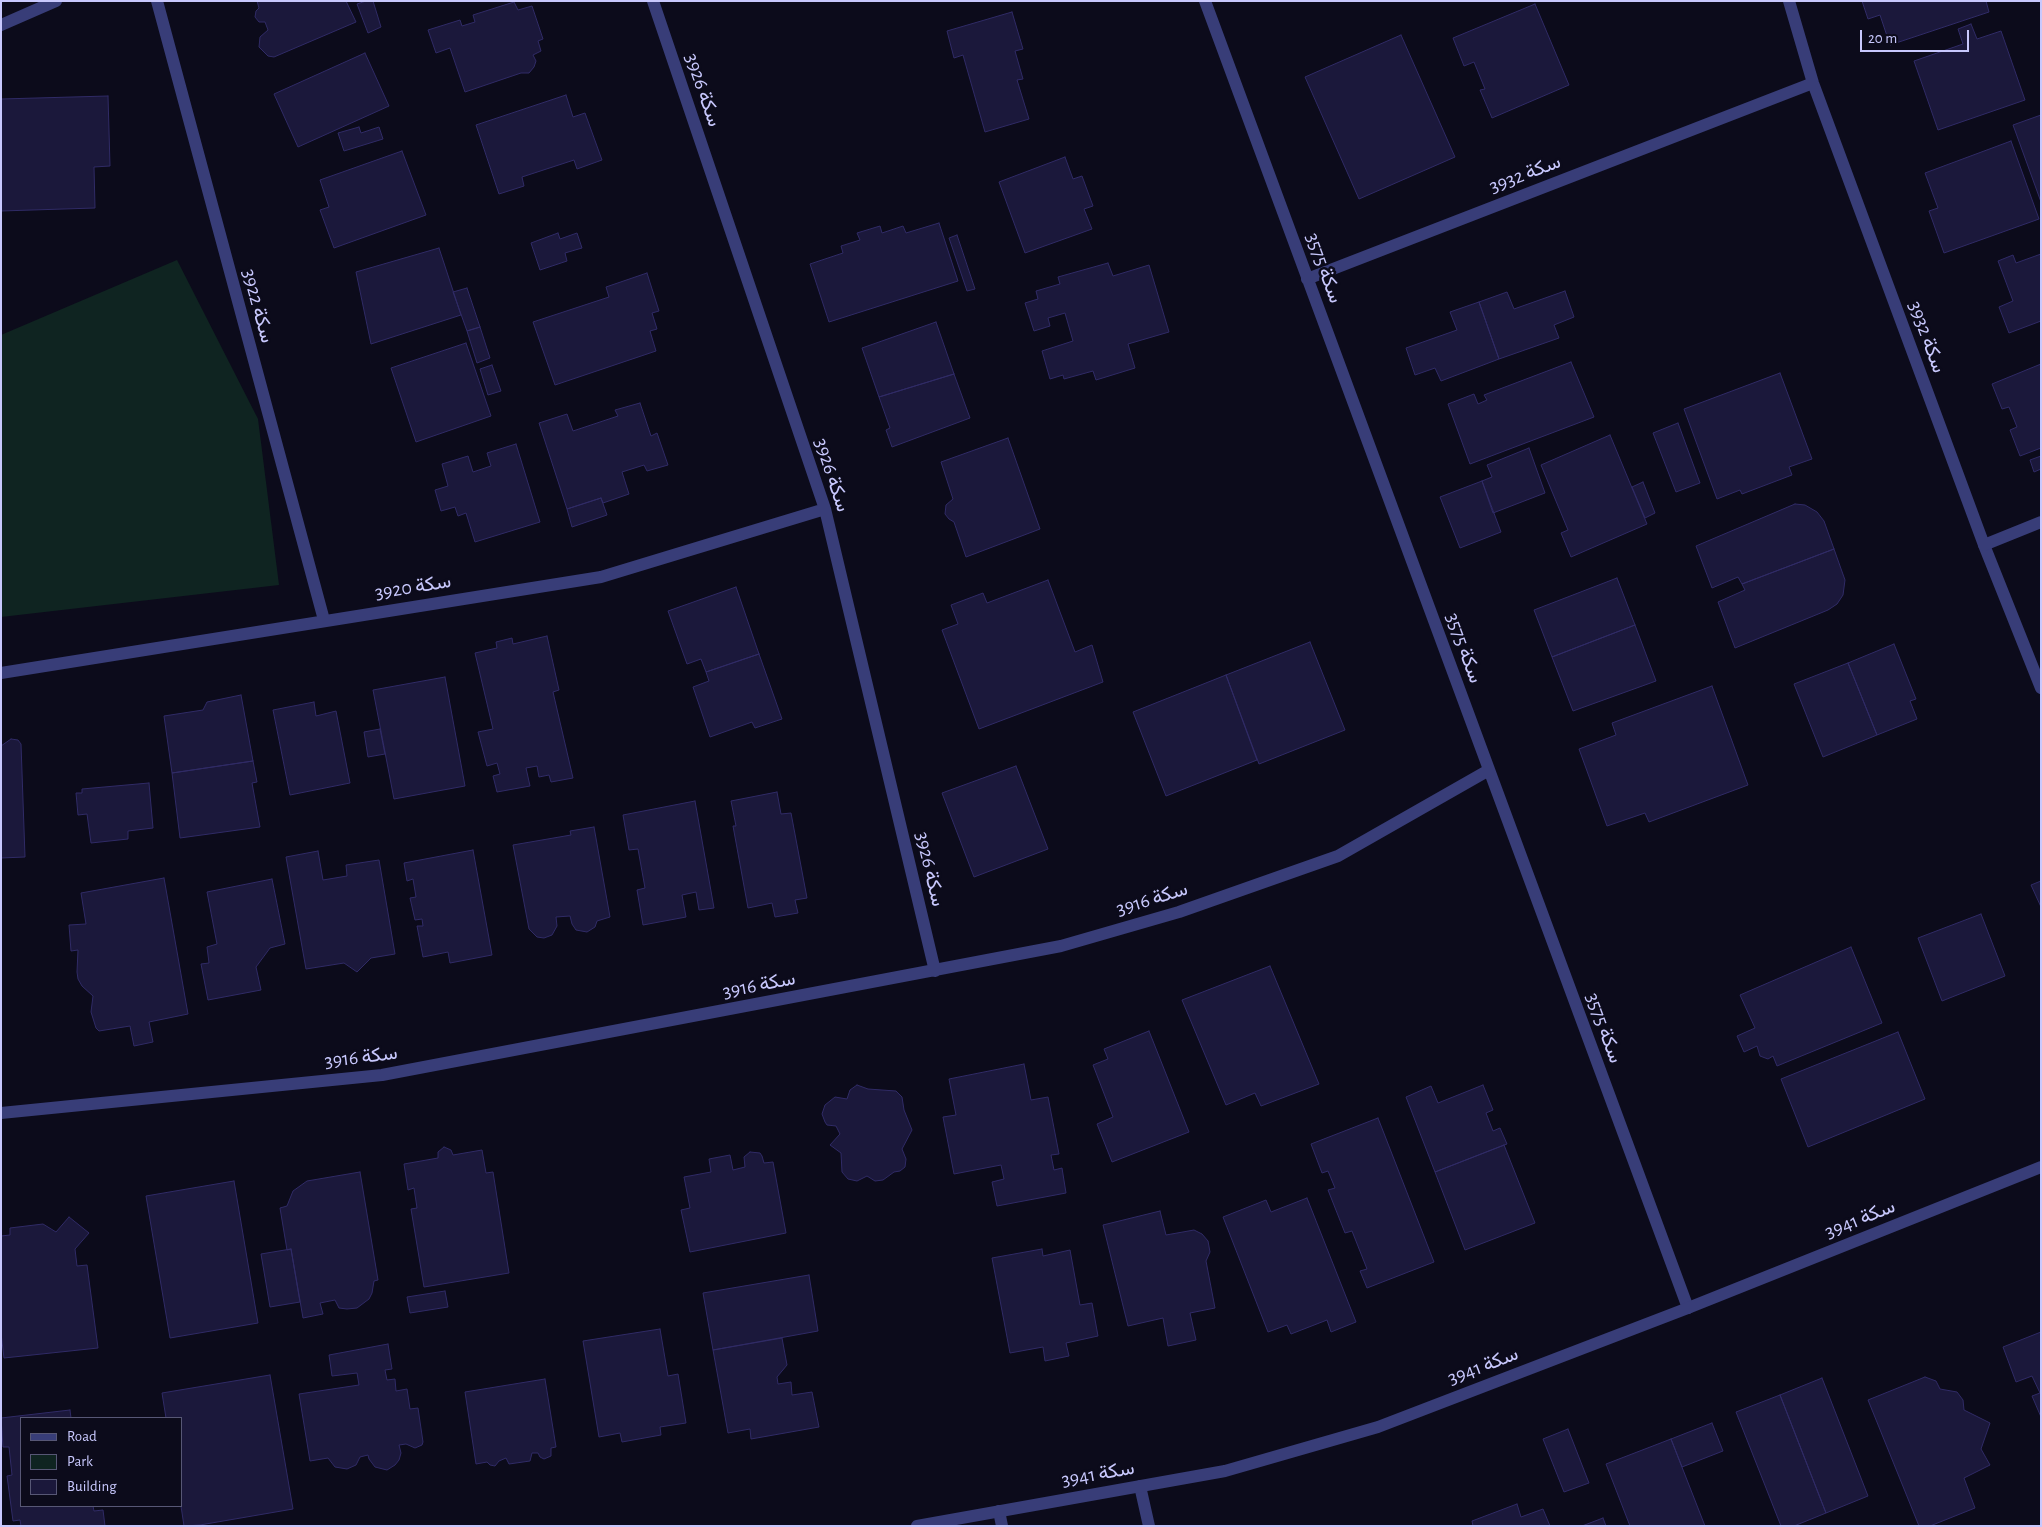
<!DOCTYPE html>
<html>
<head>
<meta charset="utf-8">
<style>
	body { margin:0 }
	#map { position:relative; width:2042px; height:1527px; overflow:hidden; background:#0c0b1b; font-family:"Alegreya Sans",sans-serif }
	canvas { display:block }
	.frame { position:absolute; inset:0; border:2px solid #c8c8fd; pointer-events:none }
	.legend { position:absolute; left:20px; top:1417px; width:162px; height:90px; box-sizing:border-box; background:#0c0b1b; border:1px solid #575775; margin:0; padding:6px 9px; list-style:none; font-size:15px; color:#c8c8fd }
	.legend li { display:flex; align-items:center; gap:10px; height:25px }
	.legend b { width:25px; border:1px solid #575775 }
	.scale { position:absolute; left:1860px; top:30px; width:109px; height:22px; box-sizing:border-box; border:2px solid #c8c8fd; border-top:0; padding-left:6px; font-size:15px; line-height:18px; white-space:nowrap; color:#c8c8fd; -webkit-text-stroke:4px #0c0b1b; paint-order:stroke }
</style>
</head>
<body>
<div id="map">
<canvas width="2042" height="1527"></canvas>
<div class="frame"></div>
<ul class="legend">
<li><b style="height:6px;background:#383d78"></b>Road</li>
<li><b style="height:14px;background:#0f2421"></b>Park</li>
<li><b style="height:14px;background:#1b183b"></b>Building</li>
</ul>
<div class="scale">20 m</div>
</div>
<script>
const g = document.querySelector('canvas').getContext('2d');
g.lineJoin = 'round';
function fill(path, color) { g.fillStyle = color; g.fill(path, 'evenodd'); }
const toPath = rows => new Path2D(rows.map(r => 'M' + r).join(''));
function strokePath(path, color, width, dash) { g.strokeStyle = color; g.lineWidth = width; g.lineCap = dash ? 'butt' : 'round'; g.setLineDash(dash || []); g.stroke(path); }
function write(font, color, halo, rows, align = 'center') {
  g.font = font + ' "Alegreya Sans",Vazirmatn,sans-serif'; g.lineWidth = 5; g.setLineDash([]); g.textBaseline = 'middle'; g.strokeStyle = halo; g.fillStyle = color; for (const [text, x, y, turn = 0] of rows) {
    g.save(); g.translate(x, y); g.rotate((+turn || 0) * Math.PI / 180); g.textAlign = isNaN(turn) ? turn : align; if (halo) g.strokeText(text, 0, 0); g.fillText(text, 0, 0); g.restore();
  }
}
const green = toPath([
	[177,260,258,419,279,585,1,617,1,335]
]);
const building = toPath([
	[257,1,346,1,356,22,274,57,268,56,259,47,260,37,268,30,265,22,259,22,255,17,256,11,259,8,257,1],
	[366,1,373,1,381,27,368,33,357,4,366,1],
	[1862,1,1986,1,1989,12,1890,45,1880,15,1868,19,1862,1],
	[514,2,518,10,532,6,543,39,538,41,541,51,533,55,536,61,534,67,529,73,521,73,465,92,450,48,436,53,428,30,460,20,462,26,475,22,473,15,514,2],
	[1535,4,1569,85,1492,118,1480,90,1485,89,1474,62,1464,66,1453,38,1535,4],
	[1012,12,1023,49,1015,51,1023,79,1017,80,1029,119,985,132,963,55,954,58,947,31,1012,12],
	[1971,24,1977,39,2001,31,2025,100,1938,130,1914,61,1963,44,1958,29,1971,24],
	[1401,35,1455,157,1359,199,1305,77,1401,35],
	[365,53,389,106,298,147,274,94,365,53],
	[566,95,573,117,585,113,602,160,577,169,574,160,522,177,524,186,499,194,476,125,566,95],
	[108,96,110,166,94,167,95,208,1,211,1,99,108,96],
	[2041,115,2041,202,2013,125,2041,115],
	[359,127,361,133,379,127,383,139,344,151,338,133,359,127],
	[2011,141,2039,219,1944,253,1929,211,1938,208,1925,173,2011,141],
	[402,151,426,215,334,248,320,210,329,207,320,180,402,151],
	[1065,157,1073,179,1082,176,1093,206,1084,209,1092,229,1025,253,999,182,1065,157],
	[939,223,958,281,829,322,810,264,843,253,841,246,860,240,857,233,880,226,882,233,903,226,906,233,939,223],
	[558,233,560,239,577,233,582,248,565,253,567,261,540,270,531,243,558,233],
	[957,235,975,289,967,291,949,238,957,235],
	[439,248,461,315,371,344,356,272,439,248],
	[2041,254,2041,321,2009,333,1999,307,2013,301,1998,261,2013,255,2016,263,2041,254],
	[1108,263,1113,276,1149,265,1169,332,1128,344,1135,368,1096,380,1093,371,1064,379,1063,375,1050,379,1042,351,1073,341,1065,313,1048,318,1050,326,1034,331,1025,303,1038,299,1036,291,1060,284,1058,277,1108,263],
	[647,273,659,311,652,313,657,329,650,331,656,351,555,385,533,322,609,297,606,287,647,273],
	[467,288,480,327,467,331,453,292,467,288],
	[1565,291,1574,317,1554,325,1559,338,1499,359,1479,302,1507,292,1514,309,1565,291],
	[1479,302,1499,359,1441,381,1435,368,1415,375,1406,348,1457,330,1450,312,1479,302],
	[936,322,954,374,879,397,862,348,936,322],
	[480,327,490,358,477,363,467,331,480,327],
	[466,343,491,416,416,442,391,368,466,343],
	[1571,362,1594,417,1470,464,1448,404,1474,394,1478,404,1487,400,1484,395,1571,362],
	[2041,364,2041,448,2020,456,2010,430,2017,427,2009,407,2002,409,1992,384,2041,364],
	[492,365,501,391,488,395,480,369,492,365],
	[1780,373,1812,459,1789,467,1792,475,1742,494,1740,490,1717,499,1684,409,1780,373],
	[954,374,970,418,892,447,886,430,890,428,879,397,954,374],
	[640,403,651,436,657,433,668,465,647,471,644,465,622,472,629,494,603,503,601,498,567,509,539,423,567,414,573,431,618,416,615,410,640,403],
	[1678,423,1700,483,1676,492,1653,433,1678,423],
	[1610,435,1647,524,1571,557,1561,533,1568,530,1541,465,1610,435],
	[1008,438,1040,529,966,557,954,522,949,519,945,514,946,505,953,499,941,462,1008,438],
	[516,444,540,522,475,542,466,513,458,516,455,507,441,511,435,490,448,486,442,464,468,456,473,472,491,466,487,453,516,444],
	[1529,448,1545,493,1493,513,1482,481,1492,477,1487,465,1529,448],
	[2041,456,2041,469,2034,472,2030,460,2041,456],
	[1482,481,1501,532,1460,548,1440,497,1482,481],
	[1643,482,1655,513,1645,518,1632,487,1643,482],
	[601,498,607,515,572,527,567,509,601,498],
	[1795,504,1805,505,1817,512,1824,521,1834,549,1742,584,1738,577,1712,588,1696,546,1795,504],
	[1834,549,1845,580,1843,595,1837,604,1828,610,1735,648,1718,602,1745,590,1742,584,1834,549],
	[1617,578,1635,625,1552,657,1534,610,1617,578],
	[1048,580,1075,652,1092,645,1103,682,979,729,942,630,958,624,951,605,983,593,987,603,1048,580],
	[736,587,759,654,706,672,701,659,687,664,668,611,736,587],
	[1635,625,1656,681,1573,711,1552,657,1635,625],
	[547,636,559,690,553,692,573,778,551,782,549,775,539,777,537,766,526,768,530,786,497,792,493,776,500,774,497,763,487,766,478,732,493,729,475,653,497,648,496,642,512,638,513,644,547,636],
	[1310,642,1345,730,1259,764,1226,675,1310,642],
	[1894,644,1916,699,1910,701,1917,719,1877,735,1848,663,1894,644],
	[759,654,782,719,755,728,752,722,710,737,693,687,709,681,706,672,759,654],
	[1848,663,1877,735,1823,757,1794,684,1848,663],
	[1226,675,1257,760,1166,796,1133,712,1226,675],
	[445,677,465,786,394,799,373,690,445,677],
	[1712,686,1748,785,1649,822,1645,813,1607,826,1579,749,1616,735,1612,723,1712,686],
	[241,695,253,761,172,773,164,716,203,710,207,702,241,695],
	[314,702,316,716,336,711,350,783,290,795,273,710,314,702],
	[380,729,385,754,368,757,364,732,380,729],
	[11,739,18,740,21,744,25,857,1,858,1,746,11,739],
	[253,761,257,782,252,783,260,827,180,838,172,773,253,761],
	[1016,766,1048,849,974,877,942,793,1016,766],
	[149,783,153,828,128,831,128,839,91,843,87,814,78,815,76,793,82,793,82,789,149,783],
	[777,792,781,814,791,813,807,898,795,900,798,913,775,917,772,903,748,908,733,826,736,826,731,801,777,792],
	[695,801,714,908,699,910,696,892,682,895,686,917,643,925,637,890,645,888,638,849,629,850,623,815,695,801],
	[594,827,610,917,597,921,595,927,587,932,576,930,572,924,570,916,556,917,557,926,552,935,544,938,537,937,529,929,513,845,571,835,570,831,594,827],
	[473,850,492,955,450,963,448,952,423,957,417,926,423,926,422,919,415,920,410,898,416,897,413,879,407,881,404,863,473,850],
	[318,851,323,880,347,876,346,865,379,860,395,954,371,958,357,972,344,963,306,969,286,857,318,851],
	[164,878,188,1014,149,1022,153,1042,134,1046,130,1026,99,1031,96,1028,91,1012,93,996,82,986,78,979,77,972,78,950,71,951,69,925,86,924,81,893,164,878],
	[272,879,285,944,270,948,256,967,261,990,208,1000,201,964,209,963,207,947,217,944,207,892,272,879],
	[2041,881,2041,907,2031,885,2041,881],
	[1981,914,2005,976,1942,1001,1918,938,1981,914],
	[1851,947,1882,1023,1777,1066,1773,1056,1768,1059,1760,1056,1757,1046,1744,1052,1737,1036,1755,1028,1740,995,1851,947],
	[1270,966,1319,1084,1261,1106,1255,1093,1226,1105,1182,1000,1270,966],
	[1149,1031,1189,1132,1112,1162,1097,1124,1113,1117,1093,1065,1108,1059,1104,1049,1149,1031],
	[1898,1032,1925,1099,1808,1147,1781,1079,1898,1032],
	[1024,1064,1031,1100,1048,1097,1059,1154,1051,1155,1054,1170,1062,1168,1066,1193,997,1206,992,1182,1004,1179,1001,1165,954,1174,943,1117,956,1115,949,1079,1024,1064],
	[857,1085,868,1089,896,1091,902,1097,904,1110,912,1130,902,1149,906,1159,905,1167,900,1171,894,1172,883,1180,875,1181,867,1176,857,1181,848,1179,842,1172,841,1153,830,1145,840,1134,836,1126,827,1125,825,1122,822,1114,825,1105,835,1097,847,1099,850,1090,857,1085],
	[1483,1085,1493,1110,1486,1113,1493,1131,1500,1128,1507,1144,1435,1172,1406,1097,1431,1086,1438,1103,1483,1085],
	[1378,1118,1434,1262,1367,1288,1360,1271,1367,1269,1352,1231,1345,1233,1328,1190,1335,1188,1328,1171,1322,1173,1311,1144,1378,1118],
	[1504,1145,1535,1223,1465,1250,1435,1172,1504,1145],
	[444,1147,451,1150,453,1155,482,1150,486,1173,493,1172,509,1273,424,1287,411,1209,417,1208,414,1188,408,1190,404,1164,438,1158,438,1152,444,1147],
	[750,1152,760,1153,762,1156,764,1163,773,1162,786,1233,690,1252,681,1210,690,1208,684,1177,711,1172,709,1159,730,1155,733,1170,745,1167,744,1157,750,1152],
	[360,1172,378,1280,374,1281,372,1293,369,1299,357,1308,347,1309,339,1308,335,1300,320,1303,323,1314,303,1318,291,1249,287,1250,280,1208,287,1206,293,1191,307,1181,360,1172],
	[234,1181,258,1323,170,1338,146,1196,234,1181],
	[1307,1198,1356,1322,1331,1332,1327,1320,1291,1334,1287,1325,1268,1332,1223,1217,1266,1200,1271,1212,1307,1198],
	[1160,1211,1166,1235,1194,1230,1202,1234,1208,1241,1210,1252,1206,1261,1215,1308,1190,1313,1196,1340,1168,1346,1163,1318,1128,1326,1103,1225,1160,1211],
	[69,1217,89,1233,75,1249,77,1266,87,1265,98,1348,4,1358,1,1333,1,1236,10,1235,10,1228,43,1224,56,1232,69,1217],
	[291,1249,300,1302,270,1307,261,1254,291,1249],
	[1042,1249,1043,1256,1070,1250,1080,1305,1092,1303,1098,1336,1066,1343,1069,1356,1045,1361,1043,1347,1010,1353,992,1258,1042,1249],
	[809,1275,818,1331,713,1350,703,1293,809,1275],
	[445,1291,448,1307,410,1313,407,1297,445,1291],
	[660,1329,668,1376,678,1374,686,1423,660,1427,661,1435,622,1442,620,1433,599,1437,583,1341,660,1329],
	[2041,1332,2041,1417,2032,1396,2040,1393,2032,1376,2016,1382,2003,1347,2041,1332],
	[782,1338,787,1365,777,1377,778,1384,791,1382,792,1395,812,1392,819,1427,751,1439,750,1429,728,1433,713,1350,782,1338],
	[388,1344,392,1369,385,1370,387,1380,395,1379,396,1391,407,1389,410,1409,418,1408,423,1442,422,1445,415,1448,406,1444,399,1445,401,1453,399,1460,395,1465,387,1470,375,1467,369,1459,368,1455,360,1457,356,1465,347,1469,335,1467,328,1458,310,1461,299,1394,359,1385,357,1373,332,1376,329,1355,388,1344],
	[270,1375,293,1509,200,1525,184,1526,181,1506,181,1418,166,1418,162,1393,270,1375],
	[1925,1377,1936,1381,1940,1389,1957,1392,1963,1400,1964,1410,1990,1423,1981,1449,1990,1465,1964,1478,1975,1508,1930,1526,1919,1526,1868,1400,1925,1377],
	[1822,1378,1868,1496,1826,1513,1780,1395,1822,1378],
	[545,1379,556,1447,551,1448,551,1456,544,1459,540,1457,538,1453,532,1453,530,1461,509,1464,506,1458,499,1461,495,1466,490,1465,487,1462,476,1464,465,1392,545,1379],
	[1780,1395,1826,1513,1794,1526,1781,1526,1736,1412,1780,1395],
	[70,1410,71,1418,21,1418,21,1506,93,1506,94,1511,103,1510,105,1526,21,1526,20,1520,13,1521,7,1476,12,1475,9,1447,3,1447,1,1418,70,1410],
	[1712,1423,1723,1451,1682,1467,1671,1439,1712,1423],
	[1568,1429,1589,1483,1564,1492,1543,1439,1568,1429],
	[1671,1439,1705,1526,1630,1526,1606,1464,1671,1439],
	[1517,1504,1521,1517,1543,1509,1550,1526,1473,1526,1472,1521,1517,1504],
	[1603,1518,1606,1526,1582,1526,1603,1518]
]);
const service = toPath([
	[1984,545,2041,688]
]);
const minor = toPath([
	[157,1,324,620],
	[653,1,825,509,935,971],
	[1205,1,1688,1308],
	[1789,1,1813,83,1984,545,2041,522],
	[1,25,56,1],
	[1307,279,1813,83],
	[1,673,601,577,825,509],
	[1,1113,382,1075,1061,946,1179,912,1338,856,1489,770],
	[1140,1486,1149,1526],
	[999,1511,1002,1526]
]);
const tertiary = toPath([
	[917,1526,1225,1471,1378,1427,1688,1308,2041,1167]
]);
const streetNames = [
	["سكة 3926",703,90,71],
	["سكة 3932",1525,174,-21],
	["سكة 3575",1324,268,70],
	["سكة 3922",258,306,75],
	["سكة 3932",1927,337,70],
	["سكة 3926",832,475,72],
	["سكة 3920",413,587,-9],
	["سكة 3575",1464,648,70],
	["سكة 3926",930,869,77],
	["سكة 3916",1152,899,-17],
	["سكة 3916",759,985,-11],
	["سكة 3575",1604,1028,70],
	["سكة 3916",361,1057,-7],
	["سكة 3941",1860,1219,-22],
	["سكة 3941",1483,1366,-21],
	["سكة 3941",1098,1474,-10]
];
fill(green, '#0f2421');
fill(building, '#1b183b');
strokePath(building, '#302b66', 1);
strokePath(service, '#383d78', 12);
strokePath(minor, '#383d78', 12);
strokePath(tertiary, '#383d78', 12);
write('20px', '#c8c8fd', '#0c0b1b', streetNames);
</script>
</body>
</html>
